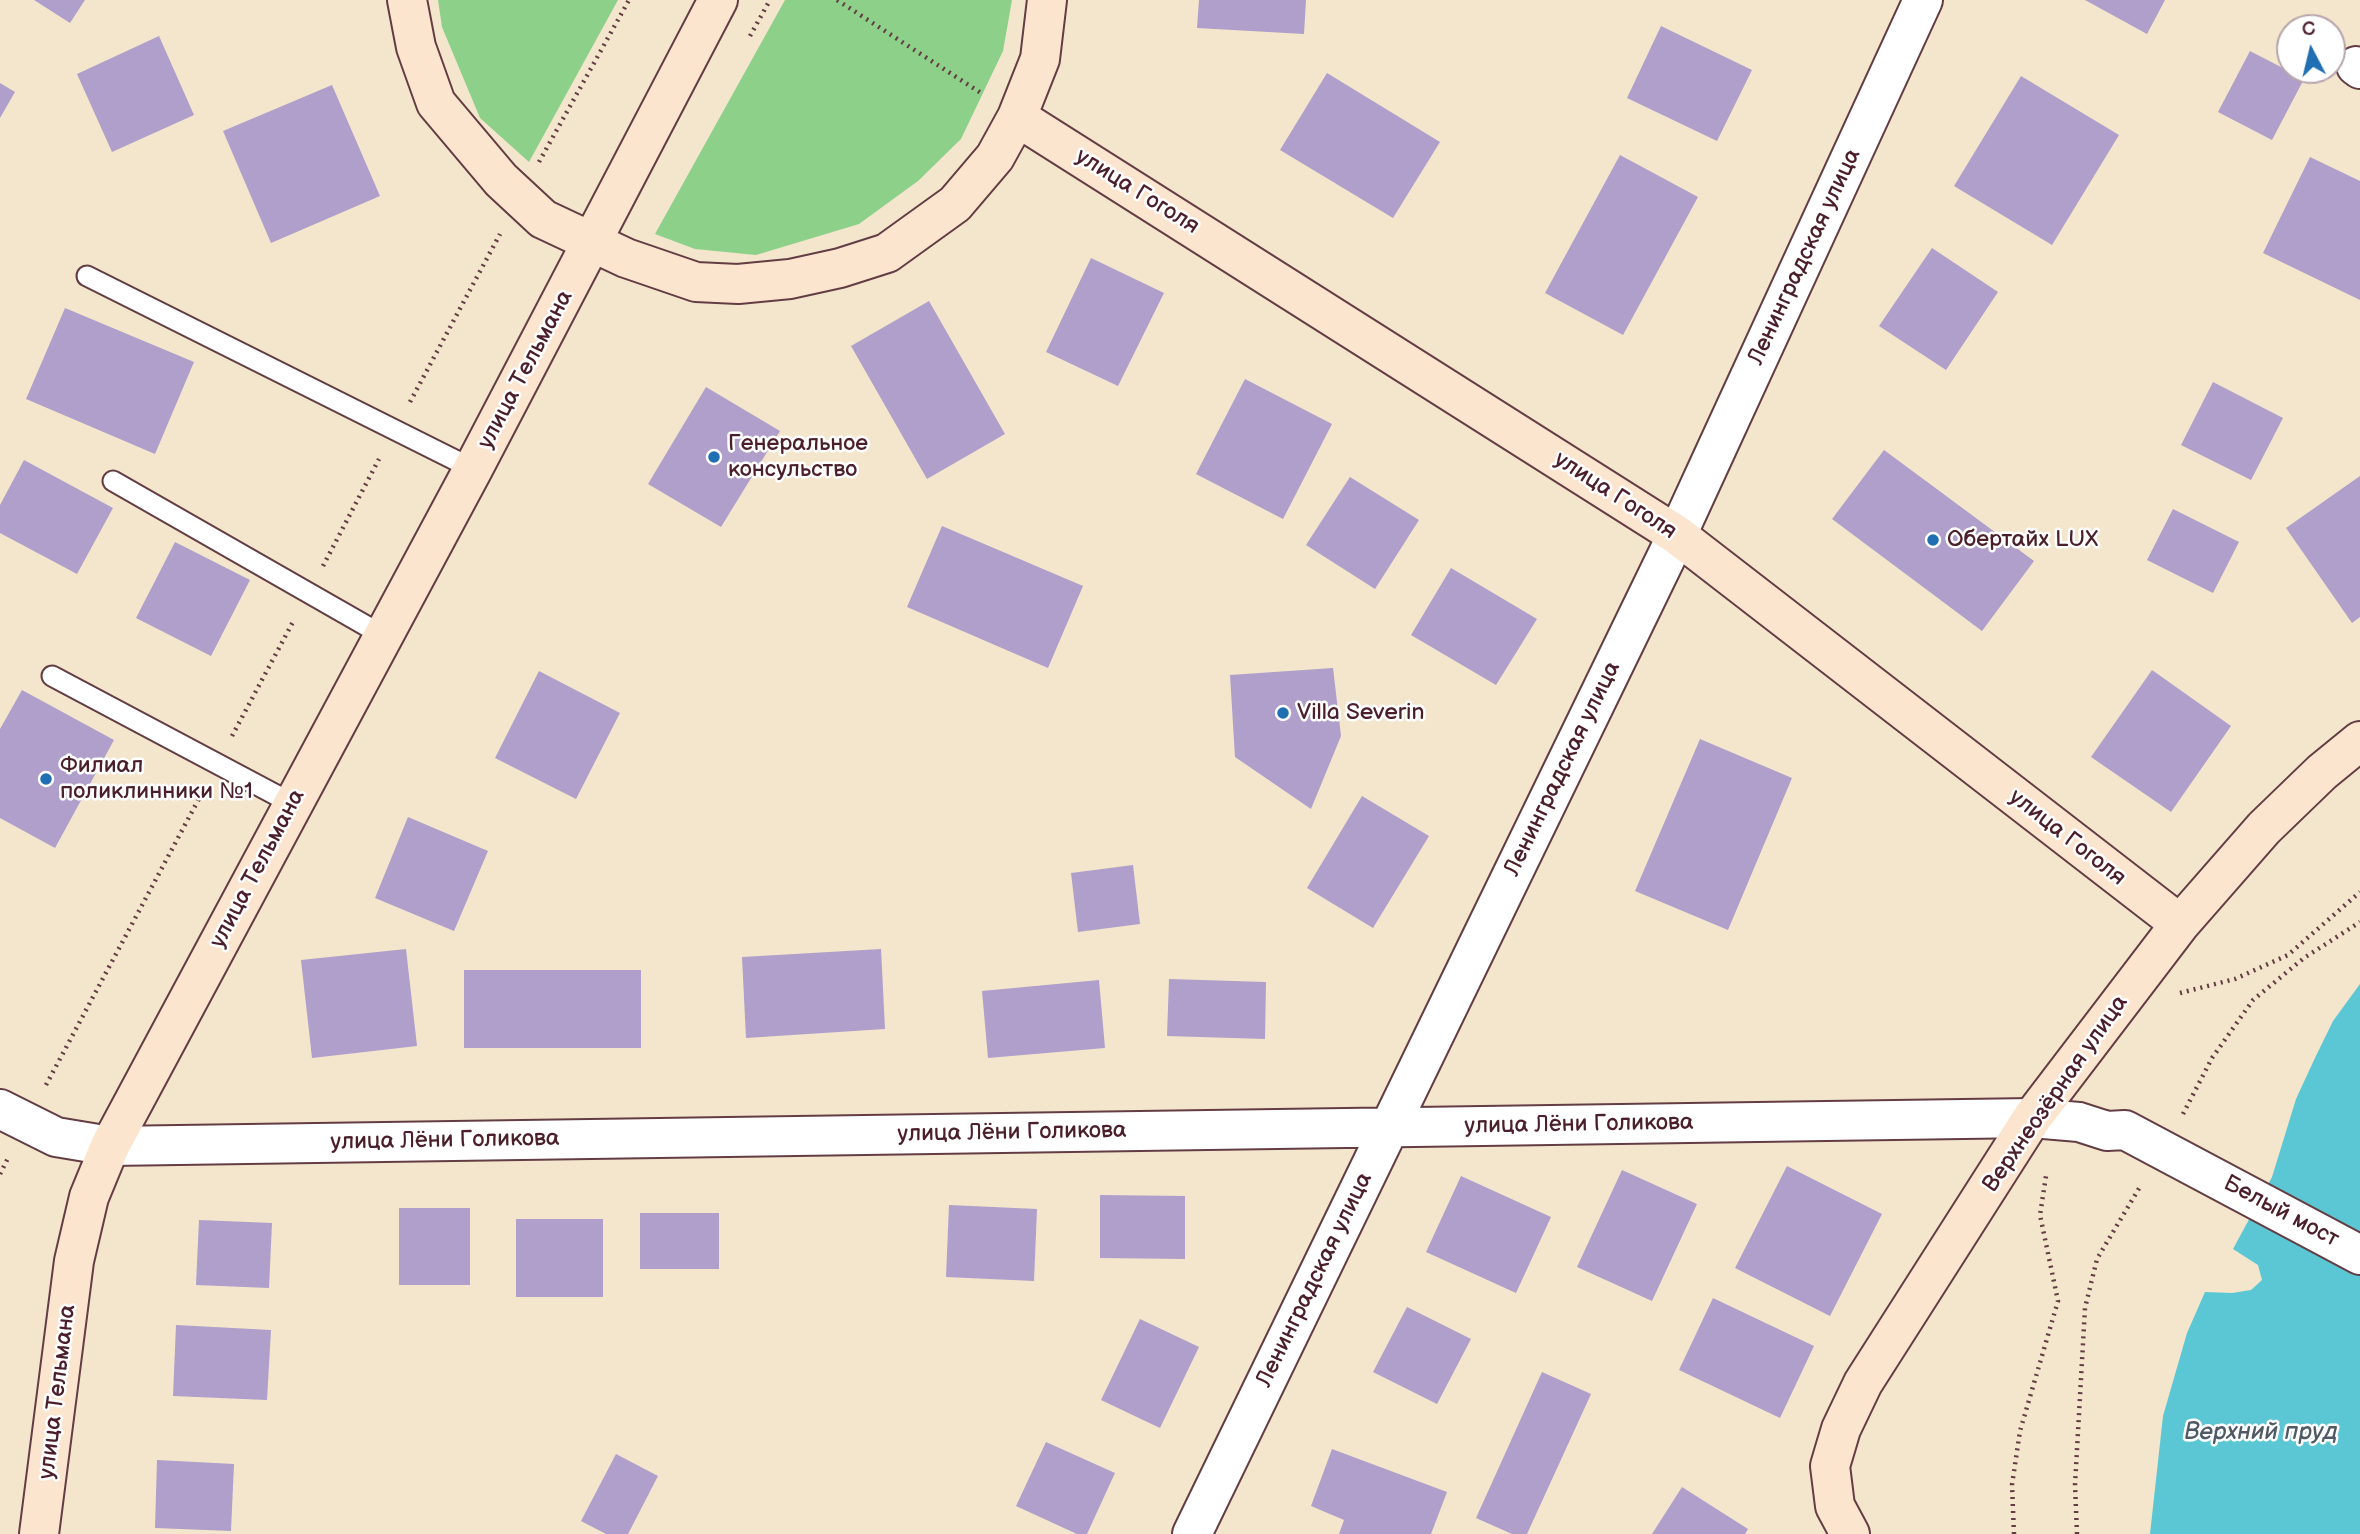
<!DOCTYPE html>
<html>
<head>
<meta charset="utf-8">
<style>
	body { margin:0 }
	#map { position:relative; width:2360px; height:1534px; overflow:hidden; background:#f3e6cd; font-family:"Balsamiq Sans",sans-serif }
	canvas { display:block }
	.north { position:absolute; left:2276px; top:14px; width:70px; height:70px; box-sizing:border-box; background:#fff; border:2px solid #b7a5aa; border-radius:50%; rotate:353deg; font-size:19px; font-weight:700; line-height:28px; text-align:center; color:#4a1f2b }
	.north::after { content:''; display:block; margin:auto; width:24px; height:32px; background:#1f6fb2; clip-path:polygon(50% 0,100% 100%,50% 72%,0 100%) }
</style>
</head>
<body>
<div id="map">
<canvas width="2360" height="1534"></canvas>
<div class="north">С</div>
</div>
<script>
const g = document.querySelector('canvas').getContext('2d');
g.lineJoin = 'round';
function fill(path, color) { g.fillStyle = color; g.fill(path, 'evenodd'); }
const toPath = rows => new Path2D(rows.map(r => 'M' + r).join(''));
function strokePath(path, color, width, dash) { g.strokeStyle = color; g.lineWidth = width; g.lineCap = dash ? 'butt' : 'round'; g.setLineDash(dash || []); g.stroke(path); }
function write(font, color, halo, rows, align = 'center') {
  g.font = font + ' "Balsamiq Sans",sans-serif'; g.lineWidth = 5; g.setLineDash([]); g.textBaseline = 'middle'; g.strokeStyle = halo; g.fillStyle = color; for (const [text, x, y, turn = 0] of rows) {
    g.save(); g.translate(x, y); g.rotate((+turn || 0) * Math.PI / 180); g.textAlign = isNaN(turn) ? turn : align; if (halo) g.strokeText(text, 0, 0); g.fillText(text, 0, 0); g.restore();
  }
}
const green = toPath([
	[438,0,618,0,529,162,480,118,442,27],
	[785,0,1012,0,1003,51,961,139,918,181,859,224,756,255,695,249,655,234]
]);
const water = toPath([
	[2360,984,2360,1534,2150,1534,2163,1416,2187,1333,2205,1292,2232,1293,2251,1290,2262,1280,2258,1265,2233,1249,2272,1177,2296,1099,2314,1060,2333,1021]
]);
const building = toPath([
	[34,0,85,0,70,23],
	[1199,0,1306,0,1304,34,1197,28],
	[2085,0,2165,0,2147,34],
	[1661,26,1752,70,1717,141,1627,98],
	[159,36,194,115,112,152,77,74],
	[2250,51,2304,79,2272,140,2218,112],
	[1327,73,1440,142,1393,218,1280,150],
	[2021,76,2119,135,2052,245,1954,186],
	[0,83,15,92,0,118],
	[332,85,380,196,271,243,223,131],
	[1620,155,1698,197,1623,335,1545,293],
	[2310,157,2360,181,2360,300,2263,253],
	[1932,248,1998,292,1946,370,1879,326],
	[1091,258,1164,293,1118,386,1046,352],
	[929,301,1005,434,927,479,851,346],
	[65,308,194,362,155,454,26,399],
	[1245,379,1332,424,1283,519,1196,474],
	[2213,382,2283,418,2251,480,2181,445],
	[706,387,780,431,721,527,648,484],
	[1884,450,2034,561,1982,631,1832,519],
	[24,460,113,508,77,574,0,533,0,505],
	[2360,476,2360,617,2352,623,2286,528],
	[1350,477,1419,520,1375,589,1306,545],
	[2173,509,2239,542,2213,593,2147,560],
	[942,526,1083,586,1048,668,907,607],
	[175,542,250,580,211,656,136,618],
	[1451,568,1537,619,1496,685,1411,635],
	[1333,668,1341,736,1311,809,1235,757,1230,675],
	[2152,670,2231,726,2171,812,2091,757],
	[539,671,620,713,576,799,495,758],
	[22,690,114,740,55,848,0,818,0,729],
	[1700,739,1792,778,1728,930,1635,891],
	[1362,796,1429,836,1373,928,1307,888],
	[408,817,488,851,454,931,375,898],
	[1133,865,1140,924,1078,932,1071,873],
	[406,949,417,1046,312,1058,301,960],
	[881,949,885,1029,746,1038,742,957],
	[464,970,641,970,641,1048,464,1048],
	[1169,979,1266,982,1265,1039,1167,1036],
	[1099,980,1105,1048,988,1058,982,991],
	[1787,1166,1882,1214,1830,1316,1735,1268],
	[1622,1170,1697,1204,1652,1301,1577,1267],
	[1461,1176,1551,1217,1516,1293,1426,1252],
	[1100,1195,1185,1196,1185,1259,1100,1258],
	[949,1205,1037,1209,1034,1281,946,1277],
	[399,1208,470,1208,470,1285,399,1285],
	[640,1213,719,1213,719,1269,640,1269],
	[516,1219,603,1219,603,1297,516,1297],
	[199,1220,272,1223,269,1288,196,1285],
	[1713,1298,1814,1346,1780,1418,1679,1370],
	[1407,1307,1471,1339,1437,1404,1373,1372],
	[1140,1319,1199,1347,1160,1428,1101,1400],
	[176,1325,271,1330,267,1400,173,1396],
	[1542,1372,1591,1394,1527,1534,1512,1534,1476,1518],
	[1046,1442,1115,1473,1087,1534,1077,1534,1016,1506],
	[1332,1449,1447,1492,1431,1534,1339,1534,1344,1520,1311,1506],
	[616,1454,658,1476,628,1534,606,1534,581,1521],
	[157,1460,234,1464,231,1531,155,1528],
	[1682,1487,1748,1529,1745,1534,1652,1534]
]);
const path = toPath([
	[837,0,981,93],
	[750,36,770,0],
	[539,162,629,0],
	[410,402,500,234],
	[323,566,379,459],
	[232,736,294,620],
	[2180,993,2235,979,2288,955,2360,892],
	[46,1085,202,793],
	[2183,1114,2212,1058,2253,1000,2304,958,2360,922],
	[0,1174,8,1158],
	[2014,1534,2012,1485,2020,1431,2058,1301,2040,1215,2046,1176],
	[2077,1534,2075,1485,2085,1308,2097,1259,2141,1185]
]);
const lane = toPath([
	[87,276,473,469],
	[113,481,384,636],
	[52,676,293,804]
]);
const street = toPath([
	[2356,66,2360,69],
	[0,1109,56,1137,110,1146,2032,1118,2079,1122,2107,1131,2125,1130,2360,1255],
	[1192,1534,1677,535,1923,0]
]);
const secondary = toPath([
	[407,0,416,47,436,103,501,180,543,219,626,258,696,282,738,284,790,279,840,268,887,253,955,204,995,157,1017,117,1040,59,1047,0],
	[1017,117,1677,535,2180,924],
	[39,1534,74,1261,89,1197,110,1146,473,469,718,0],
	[1850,1534,1835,1506,1830,1466,1841,1429,1863,1383,2032,1118,2180,924,2264,828,2322,772,2360,741]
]);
const markers = [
	[714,457,7,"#1f6fb2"],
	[1933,540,7,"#1f6fb2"],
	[1283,713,7,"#1f6fb2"],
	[46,779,7,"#1f6fb2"]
];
const streetNames = [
	["улица Гоголя",1137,192,32],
	["Ленинградская улица",1805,257,-65],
	["улица Тельмана",526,370,-62],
	["улица Гоголя",1615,496,33],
	["Ленинградская улица",1563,769,-64],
	["улица Гоголя",2067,838,38],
	["улица Тельмана",258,869,-62],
	["Верхнеозёрная улица",2056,1094,-55],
	["улица Лёни Голикова",1579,1125,-1],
	["улица Лёни Голикова",1012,1133,-1],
	["улица Лёни Голикова",445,1141,-1],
	["Белый мост",2281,1212,28],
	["Ленинградская улица",1315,1280,-64],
	["улица Тельмана",58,1392,-83]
];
const poiNames = [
	["Генеральное",728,444],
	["консульство",728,470],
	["Обертайх LUX",1947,540],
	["Villa Severin",1297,713],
	["Филиал",60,766],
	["поликлинники №1",60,792]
];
const waterNames = [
	["Верхний пруд",2261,1433]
];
fill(green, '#8dd089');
fill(water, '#5bc7d4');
fill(building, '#af9fca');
strokePath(lane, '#633d43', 23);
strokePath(street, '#633d43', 42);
strokePath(secondary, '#633d43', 42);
strokePath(path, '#633d43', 4.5, [2, 5]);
strokePath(lane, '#fff', 19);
strokePath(street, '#fff', 38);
strokePath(secondary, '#fce5cf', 38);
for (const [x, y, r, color] of markers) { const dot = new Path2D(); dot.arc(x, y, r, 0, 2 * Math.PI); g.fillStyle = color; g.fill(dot); strokePath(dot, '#fff', 2.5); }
write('23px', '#4a1f2b', '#fff', streetNames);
write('23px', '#4a1f2b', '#fff', poiNames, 'left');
write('italic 24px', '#505a66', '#fff', waterNames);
</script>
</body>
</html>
